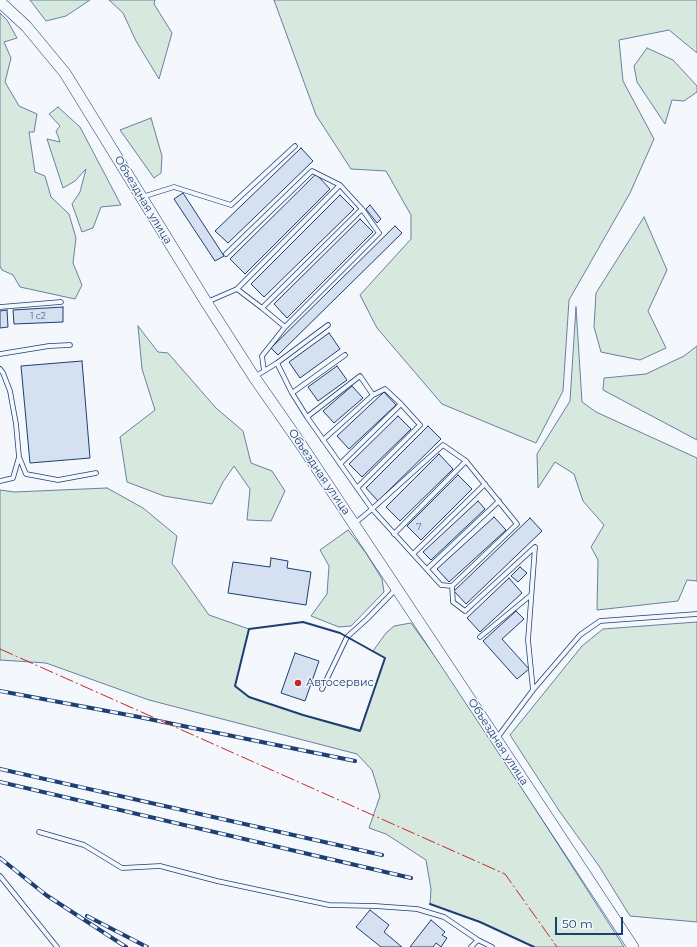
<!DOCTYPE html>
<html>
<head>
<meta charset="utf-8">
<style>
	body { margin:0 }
	#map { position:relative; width:697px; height:947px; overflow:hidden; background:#f4f7fb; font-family:Montserrat,sans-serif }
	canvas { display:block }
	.scale { position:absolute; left:555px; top:917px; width:68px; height:18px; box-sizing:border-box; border:2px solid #1d3f73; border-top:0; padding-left:5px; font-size:12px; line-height:14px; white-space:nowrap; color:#1d3f73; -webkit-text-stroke:3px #f4f7fb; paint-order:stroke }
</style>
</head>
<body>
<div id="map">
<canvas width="697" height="947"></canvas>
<div class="scale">50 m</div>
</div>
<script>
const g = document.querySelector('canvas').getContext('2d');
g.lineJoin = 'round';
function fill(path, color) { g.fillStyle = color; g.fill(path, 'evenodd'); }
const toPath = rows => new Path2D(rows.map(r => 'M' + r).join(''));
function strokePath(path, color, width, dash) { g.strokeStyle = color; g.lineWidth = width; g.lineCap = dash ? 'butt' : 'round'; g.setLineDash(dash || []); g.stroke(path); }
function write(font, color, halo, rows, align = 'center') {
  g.font = font + ' Montserrat,sans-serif'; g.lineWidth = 3; g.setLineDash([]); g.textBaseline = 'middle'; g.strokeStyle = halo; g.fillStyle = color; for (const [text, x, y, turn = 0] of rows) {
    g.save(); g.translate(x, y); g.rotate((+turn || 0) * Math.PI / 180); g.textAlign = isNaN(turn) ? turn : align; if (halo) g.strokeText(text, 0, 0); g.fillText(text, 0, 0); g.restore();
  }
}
const green = toPath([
	[30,0,90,0,66,16,46,21,30,0],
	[109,0,155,0,154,4,172,33,159,79,136,41,123,13,109,0],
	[274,0,697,0,697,53,669,30,619,40,623,81,654,139,630,193,569,300,563,391,536,443,442,404,377,328,360,295,411,239,411,215,386,171,351,169,316,115,274,0],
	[0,13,7,20,17,38,4,42,11,58,5,82,19,106,37,114,34,132,29,132,35,172,45,176,51,197,69,214,76,238,73,263,82,285,75,299,20,287,13,275,2,270,0,266,0,13],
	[647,48,673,60,697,86,697,92,684,101,672,100,665,124,637,82,634,66,647,48],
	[58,107,80,127,121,205,101,207,93,228,82,232,72,204,80,192,86,169,75,181,63,188,47,139,60,142,56,131,60,126,49,114,58,107],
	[151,118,162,156,161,173,154,178,120,130,151,118],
	[644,217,667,270,648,311,666,348,640,360,601,352,594,327,596,293,644,217],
	[576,307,582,402,596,412,697,458,697,581,687,580,678,601,597,610,598,560,591,547,604,525,583,501,574,474,555,462,538,488,537,454,570,401,576,307],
	[138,326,158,352,168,353,216,408,243,431,251,463,272,471,285,491,271,521,247,520,250,489,234,466,223,482,212,504,164,496,127,482,120,437,155,410,142,369,138,326],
	[697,346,697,440,603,390,604,378,646,374,684,356,697,346],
	[107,488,143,508,177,536,172,563,209,615,249,629,235,686,249,697,303,715,360,730,385,658,373,651,386,633,394,626,411,623,455,684,624,947,534,947,480,922,430,904,431,889,426,860,386,834,369,828,380,796,372,770,357,754,149,700,46,663,0,660,0,490,14,492,107,488],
	[348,530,366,553,382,579,384,592,351,626,339,627,311,616,327,594,329,566,320,550,348,530],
	[697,622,697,922,630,916,599,866,560,812,510,735,582,646,603,629,697,622]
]);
const building = toPath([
	[301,148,313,161,228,243,215,231,301,148],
	[316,174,330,189,245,274,230,259,316,174],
	[183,193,224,256,215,261,174,199,183,193],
	[340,195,354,209,264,297,251,284,340,195],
	[370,205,381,219,377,223,366,209,370,205],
	[360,219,373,232,287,318,274,304,360,219],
	[395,226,402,233,278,355,271,348,395,226],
	[63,307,63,322,14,324,13,310,63,307],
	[7,310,8,327,0,328,0,311,7,310],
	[329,333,340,349,300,378,289,362,329,333],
	[82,361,90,458,30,463,21,366,82,361],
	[337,366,347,380,318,401,308,387,337,366],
	[352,386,363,398,334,423,323,411,352,386],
	[384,392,396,405,349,449,337,436,384,392],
	[398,416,411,429,362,477,349,464,398,416],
	[428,426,441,439,378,501,366,488,428,426],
	[439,454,453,469,400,521,386,507,439,454],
	[458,475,472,489,421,540,407,526,458,475],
	[478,501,485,509,431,560,423,552,478,501],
	[494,517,506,530,449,582,437,569,494,517],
	[530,518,542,531,466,604,454,591,530,518],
	[271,558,288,561,287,568,311,572,306,605,228,593,233,562,270,567,271,558],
	[520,567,527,573,518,582,511,576,520,567],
	[509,578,522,593,480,632,467,618,509,578],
	[516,611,524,619,502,639,529,669,517,679,483,641,516,611],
	[295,653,319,661,305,701,281,693,295,653],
	[370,910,389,925,384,932,402,947,381,947,356,927,370,910],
	[431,920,445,932,442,935,447,938,441,947,436,943,433,947,410,947,431,920]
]);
const service = toPath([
	[142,197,174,187,231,205,295,146],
	[226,254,312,171,340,185],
	[237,289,340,185,362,209],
	[207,302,237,289,262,308,285,327,379,233,362,209,262,308],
	[0,307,61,302],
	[0,354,49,346,70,345],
	[277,363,328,325],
	[0,369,3,373,10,391,16,424,19,457,26,474,58,480,96,473],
	[264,371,262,356,285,327],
	[256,376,277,363,292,393,307,417,372,509,443,445,466,461,394,534],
	[292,393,345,355],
	[307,417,360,376,373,395,323,440],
	[340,464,401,404,385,389,373,395],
	[0,481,13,478,19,457],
	[357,488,420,425,401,404],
	[354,524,372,509,441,585,452,586,517,524,466,461],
	[413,554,485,484],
	[427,569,499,501],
	[452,586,453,602,465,611,535,547],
	[480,637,531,595],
	[322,689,347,637,367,619,396,589],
	[533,690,528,640,535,547],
	[497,738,533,690,580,635,600,621,697,614],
	[39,832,84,845,122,868,160,866,217,881,329,905,375,906,417,909,444,917,478,940],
	[0,876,57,947],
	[471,947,478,940,492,947]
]);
const secondary = toPath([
	[0,2,26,26,65,73,206,302,254,377,300,443,454,675,633,947]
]);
const rail = toPath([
	[0,691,139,717,355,761],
	[0,769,382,855],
	[0,782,411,878],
	[0,858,46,895,126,947],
	[87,916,147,947]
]);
const wall = toPath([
	[303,622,340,633,385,658,360,731,303,715,249,697,235,686,249,629,303,622],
	[430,904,480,922,534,947]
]);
const power = toPath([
	[0,649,505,874,557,947]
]);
const markers = [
	[298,683,4,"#c62828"]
];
const numberNames = [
	["1 с2",38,316],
	["7",419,527]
];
const streetNames = [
	["Объездная улица",143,200,59],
	["Объездная улица",319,472,56],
	["Объездная улица",498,742,57]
];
const poiNames = [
	["Автосервис",306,683]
];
fill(green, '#d7e8df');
strokePath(green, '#687fa3', 1);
fill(building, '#d5e0f0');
strokePath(building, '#1d3f73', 1);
strokePath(service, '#1d3f73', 5.5);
strokePath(secondary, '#1d3f73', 12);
strokePath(service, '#f4f7fb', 4);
strokePath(secondary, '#f4f7fb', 11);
strokePath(rail, '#1d3f73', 4);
strokePath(rail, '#f4f7fb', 2.5, [8]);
strokePath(wall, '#1d3f73', 2);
strokePath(power, '#c62828', 1, [14, 3, 2, 3]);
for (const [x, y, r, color] of markers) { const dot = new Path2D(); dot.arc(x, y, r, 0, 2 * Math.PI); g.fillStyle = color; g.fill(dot); strokePath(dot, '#f4f7fb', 1.5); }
write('9px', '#4b6792', null, numberNames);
write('11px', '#1d3f73', '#f4f7fb', streetNames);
write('11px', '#1d3f73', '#f4f7fb', poiNames, 'left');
</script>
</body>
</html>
